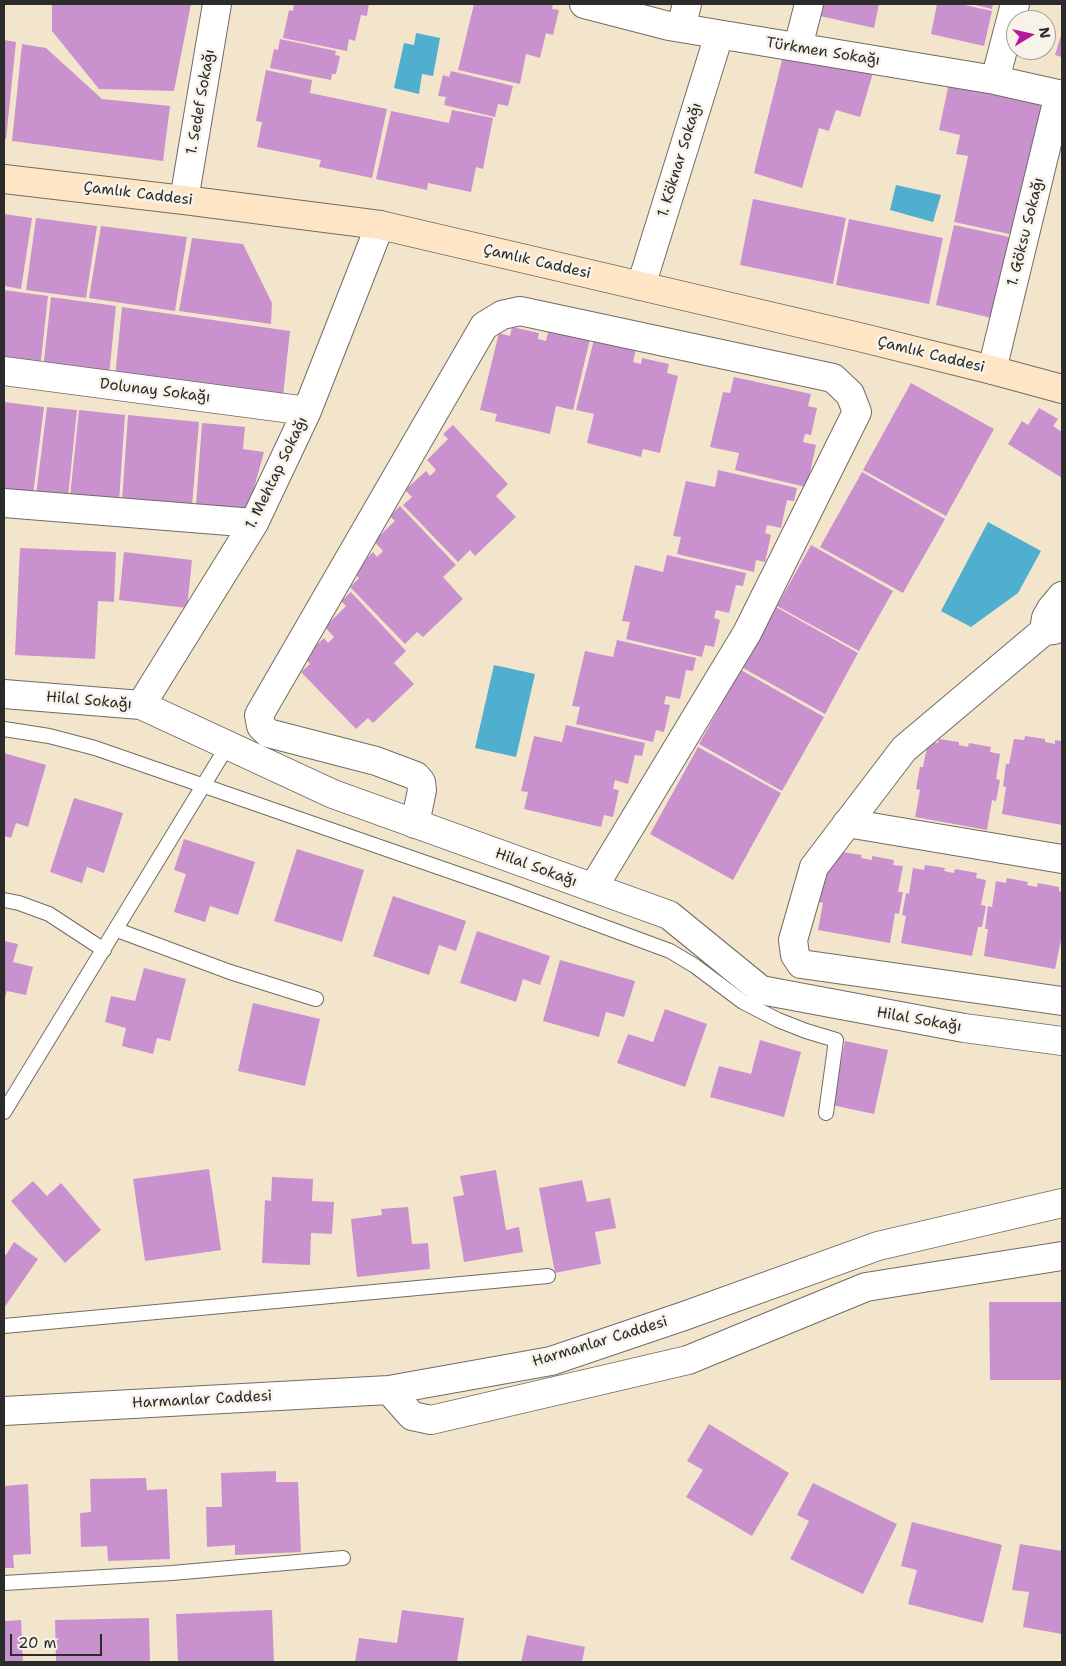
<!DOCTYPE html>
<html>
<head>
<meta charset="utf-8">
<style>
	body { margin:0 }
	#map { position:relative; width:1066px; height:1666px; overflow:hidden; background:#f3e5cc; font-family:"Shantell Sans",sans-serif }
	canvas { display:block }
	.frame { position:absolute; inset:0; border:5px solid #2b2b2b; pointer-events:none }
	.north { position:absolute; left:1006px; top:10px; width:50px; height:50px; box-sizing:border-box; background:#f7f3e8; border:1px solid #a5a39c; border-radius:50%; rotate:81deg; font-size:14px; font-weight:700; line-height:20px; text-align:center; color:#2b2b2b }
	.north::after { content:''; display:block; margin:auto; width:18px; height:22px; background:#b5179e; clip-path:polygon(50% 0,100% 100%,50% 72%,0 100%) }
	.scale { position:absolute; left:10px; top:1634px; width:92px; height:22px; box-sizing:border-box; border:2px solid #2b2b2b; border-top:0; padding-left:6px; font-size:15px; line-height:18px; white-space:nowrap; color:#2b2b2b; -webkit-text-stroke:4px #f7f3e8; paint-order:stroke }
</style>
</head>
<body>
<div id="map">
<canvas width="1066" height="1666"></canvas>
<div class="frame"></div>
<div class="north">N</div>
<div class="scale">20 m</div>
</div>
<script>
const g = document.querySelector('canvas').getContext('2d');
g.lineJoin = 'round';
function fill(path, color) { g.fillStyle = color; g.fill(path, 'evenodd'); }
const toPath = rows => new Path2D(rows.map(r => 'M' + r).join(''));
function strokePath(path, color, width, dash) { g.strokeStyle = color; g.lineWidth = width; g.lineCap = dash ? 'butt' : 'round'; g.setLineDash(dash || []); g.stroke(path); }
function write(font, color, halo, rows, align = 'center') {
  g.font = font + ' "Shantell Sans",sans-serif'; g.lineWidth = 5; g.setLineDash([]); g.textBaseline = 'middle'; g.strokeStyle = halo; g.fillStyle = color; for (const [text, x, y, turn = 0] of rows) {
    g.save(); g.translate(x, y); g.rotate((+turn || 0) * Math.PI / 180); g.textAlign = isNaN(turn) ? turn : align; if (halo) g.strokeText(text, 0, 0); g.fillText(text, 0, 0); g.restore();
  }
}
const water = toPath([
	[416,33,440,38,433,76,422,74,419,94,394,88,404,43,414,45],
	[896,185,941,195,933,222,890,210],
	[988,522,1041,551,1018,593,971,627,941,611],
	[494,665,535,674,516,757,475,748]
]);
const building = toPath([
	[52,4,191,4,174,91,99,89,52,31],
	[294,4,369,4,367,16,361,15,355,41,349,39,347,51,283,38,289,10,293,11],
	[474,4,553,4,552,9,559,10,553,35,546,33,540,58,526,54,520,84,458,70],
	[823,4,879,4,874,28,820,16],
	[937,4,960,4,992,11,984,46,931,34],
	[971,4,993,4,992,9],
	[1062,32,1062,57,1055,55],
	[280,39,336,51,335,55,340,56,336,74,332,74,331,80,270,68,274,49,278,50],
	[4,40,16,42,6,139,4,139],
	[22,44,46,48,102,99,170,106,163,161,12,141],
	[785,48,873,73,860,117,836,110,829,131,819,128,802,188,754,173],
	[266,70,312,80,310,93,387,109,372,178,319,167,321,160,257,147,262,122,256,121],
	[451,71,513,86,508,106,498,104,495,117,444,105,446,97,438,96,443,75,449,77],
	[949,83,1043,103,1014,235,954,222,968,156,956,154,960,135,939,130],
	[452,110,493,118,483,169,476,167,471,192,428,183,427,190,376,179,391,111,449,123],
	[753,199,846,218,833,284,740,265],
	[4,214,32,218,21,289,4,286],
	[36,218,97,226,86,298,26,290],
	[849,219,943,238,929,304,836,285],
	[954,225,1014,238,996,319,936,305],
	[101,226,187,237,175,311,89,298],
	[192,238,243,244,272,303,271,324,179,311],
	[4,290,48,296,40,369,4,364],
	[51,297,116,306,109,376,43,369],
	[122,307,290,331,283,396,115,377],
	[512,327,539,333,538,339,546,341,549,328,592,331,573,410,556,406,550,434,495,421,497,414,480,410,499,333,510,336],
	[596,332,636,349,633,362,641,364,642,358,669,364,667,373,678,376,660,453,643,449,641,457,587,443,594,414,576,410],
	[734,377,811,394,808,406,817,408,811,435,805,434,803,442,816,445,810,473,817,475,814,489,735,470,739,453,710,447,723,392,730,393],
	[911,383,994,429,946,516,863,470],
	[4,402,44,407,33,495,4,492],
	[47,407,77,410,68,497,36,495],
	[1039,408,1058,419,1053,426,1062,432,1062,478,1008,444,1022,421,1028,425],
	[79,410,125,415,119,501,70,497],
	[128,415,199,422,192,506,122,501],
	[202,423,245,427,243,449,264,452,248,510,196,506],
	[453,425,508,484,496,496,516,517,475,556,470,550,458,562,403,505,412,497,405,490,426,471,430,476,436,470,427,460,448,439,443,434],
	[718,470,797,488,794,501,787,500,781,528,767,525,765,533,771,535,765,562,756,560,754,572,677,554,681,537,673,536,686,481,715,487],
	[862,472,945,519,903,593,820,547],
	[400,506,456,565,443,577,463,599,423,637,417,632,405,644,350,587,359,578,353,572,373,552,377,557,383,551,374,541,395,521,390,516],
	[811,545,893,591,859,651,777,606],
	[20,548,116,552,114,602,98,601,95,659,15,655],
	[124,552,192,560,187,608,119,600],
	[667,555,746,573,743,586,736,585,729,613,716,610,714,618,720,620,714,647,705,645,702,657,626,639,630,622,622,621,635,565,663,572],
	[351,592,406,651,394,663,414,684,373,723,368,718,356,729,301,672,310,664,304,657,324,638,328,643,334,637,325,627,346,606,341,601],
	[776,607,858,653,825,714,743,668],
	[617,640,696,658,693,671,686,670,680,699,666,696,664,704,670,705,664,732,656,730,653,742,576,724,580,707,572,706,585,651,613,657],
	[741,670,824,717,782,791,699,744],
	[566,725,645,743,642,756,635,755,628,784,615,780,613,789,619,790,613,817,604,815,601,827,524,809,528,792,521,791,534,736,562,742],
	[1025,736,1045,739,1045,742,1055,744,1055,740,1062,741,1062,825,1002,814,1006,787,1003,786,1006,764,1009,764,1014,739,1024,740],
	[939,739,959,742,959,745,968,747,969,743,991,747,990,752,1000,754,996,779,1000,780,996,801,992,800,987,830,915,817,920,790,916,789,920,767,923,767,928,742,938,743],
	[698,747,781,793,733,880,650,834],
	[4,753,46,765,28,827,16,823,11,838,4,836],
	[74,798,123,813,104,873,87,867,82,883,50,872],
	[184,839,255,862,238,915,210,906,205,922,174,912,186,874,174,870],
	[297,849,364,870,342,942,274,921],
	[842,852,862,855,861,858,872,860,872,856,894,860,893,865,903,866,898,892,903,892,899,914,895,913,890,943,818,930,823,903,819,902,823,880,826,880,830,855,841,856],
	[925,865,945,868,944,871,954,873,955,869,977,873,976,878,986,880,981,905,986,906,982,927,978,927,972,956,901,943,906,916,902,915,906,893,909,894,913,868,924,870],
	[1007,878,1028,882,1027,885,1037,887,1038,883,1059,887,1059,891,1062,892,1062,940,1061,940,1055,969,984,956,988,929,985,929,988,906,992,907,996,881,1006,883],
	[393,896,466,921,456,951,439,945,429,975,373,956],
	[477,931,550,956,540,985,523,979,516,1002,460,983],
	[4,941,18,944,13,962,33,967,26,995,7,991,4,1001],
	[560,960,635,981,624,1017,606,1012,599,1037,543,1021],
	[144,968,186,979,170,1041,157,1038,153,1054,122,1046,126,1028,105,1022,111,996,135,1001],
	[253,1003,320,1019,305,1086,238,1071],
	[665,1009,707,1024,685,1087,617,1063,628,1034,653,1042],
	[760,1040,801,1052,784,1117,710,1097,719,1066,751,1074],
	[845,1041,888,1050,874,1114,832,1105],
	[209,1169,221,1250,145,1261,133,1179],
	[496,1170,506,1230,519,1227,523,1252,464,1262,453,1197,464,1195,460,1176],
	[272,1177,313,1179,312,1201,334,1202,332,1234,311,1233,310,1265,262,1263,265,1200,271,1201],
	[582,1180,587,1202,610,1198,616,1228,595,1232,601,1264,555,1273,539,1188],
	[33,1181,47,1196,61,1183,101,1230,65,1263,11,1201],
	[408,1207,412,1244,428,1243,430,1269,357,1277,351,1219,382,1215,381,1209],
	[14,1242,38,1259,4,1308,4,1254,6,1255],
	[989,1302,1062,1302,1062,1380,990,1380],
	[709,1424,789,1473,752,1536,686,1497,703,1470,687,1461],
	[276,1471,276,1482,298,1482,301,1552,235,1555,235,1545,207,1547,206,1507,222,1507,221,1473],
	[146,1478,147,1490,167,1489,170,1559,108,1561,107,1546,81,1547,80,1513,91,1512,90,1479],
	[813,1483,897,1524,863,1594,790,1559,809,1521,797,1515],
	[28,1484,31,1554,13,1555,14,1568,4,1568,4,1486],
	[912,1522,1002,1545,983,1623,908,1604,917,1570,901,1566],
	[1020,1544,1062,1551,1062,1634,1023,1627,1029,1592,1012,1590],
	[272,1610,274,1662,178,1662,176,1614],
	[402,1610,464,1618,457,1662,355,1662,359,1638,397,1643],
	[149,1618,150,1662,56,1662,55,1620],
	[21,1620,23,1662,4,1662,4,1621],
	[527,1635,585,1647,582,1662,521,1662]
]);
const lane = toPath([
	[4,729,49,736,95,748,507,891,670,951,695,966,743,1002,778,1020,806,1031,836,1040,826,1113],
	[4,900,19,903,49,914,104,950],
	[117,930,230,972,316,999],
	[4,1112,228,745],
	[4,1326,548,1276],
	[4,1583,172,1573,343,1558]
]);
const street = toPath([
	[584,4,669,26,995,80,1062,95],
	[681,28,687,4],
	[798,47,809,4],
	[995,80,1015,4],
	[184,200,217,4],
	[641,286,719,35],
	[992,370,1059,94],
	[4,371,307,411],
	[4,503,254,523],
	[1062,627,1054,630,1044,631,904,749,814,867,793,940,795,955,801,964,1062,1001],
	[1044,631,1046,618,1051,609,1062,596],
	[4,694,141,705,333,794,669,915,761,990,964,1028,1062,1041],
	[141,705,254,523,307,411,380,225],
	[847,823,1062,859],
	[415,824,422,790,421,782,416,776,376,761,268,733,261,726,259,715,484,326,502,315,520,311,833,378,850,394,857,412,747,633,593,888],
	[389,1390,412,1416,431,1420,688,1360,866,1287,1062,1256],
	[4,1411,389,1390,551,1361,684,1316,878,1246,1062,1203]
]);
const secondary = toPath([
	[4,179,184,200,380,225,859,337,992,370,1062,389]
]);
const streetNames = [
	["Türkmen Sokağı",823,52,9],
	["1. Sedef Sokağı",201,102,-80],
	["1. Köknar Sokağı",680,160,-73],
	["Çamlık Caddesi",138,194,7],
	["1. Göksu Sokağı",1026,232,-76],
	["Çamlık Caddesi",537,262,13],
	["Çamlık Caddesi",931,355,14],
	["Dolunay Sokağı",155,391,7],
	["1. Mehtap Sokağı",277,473,-64],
	["Hilal Sokağı",89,701,5],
	["Hilal Sokağı",536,868,20],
	["Hilal Sokağı",919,1020,10],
	["Harmanlar Caddesi",600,1342,-17],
	["Harmanlar Caddesi",202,1400,-3]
];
fill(water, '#50afcf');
fill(building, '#c992ce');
strokePath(lane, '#716c63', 16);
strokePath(street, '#716c63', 30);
strokePath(secondary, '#716c63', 30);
strokePath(lane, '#fff', 14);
strokePath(street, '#fff', 28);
strokePath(secondary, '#fde5c5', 28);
write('15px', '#2b2b2b', '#f7f3e8', streetNames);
</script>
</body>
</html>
